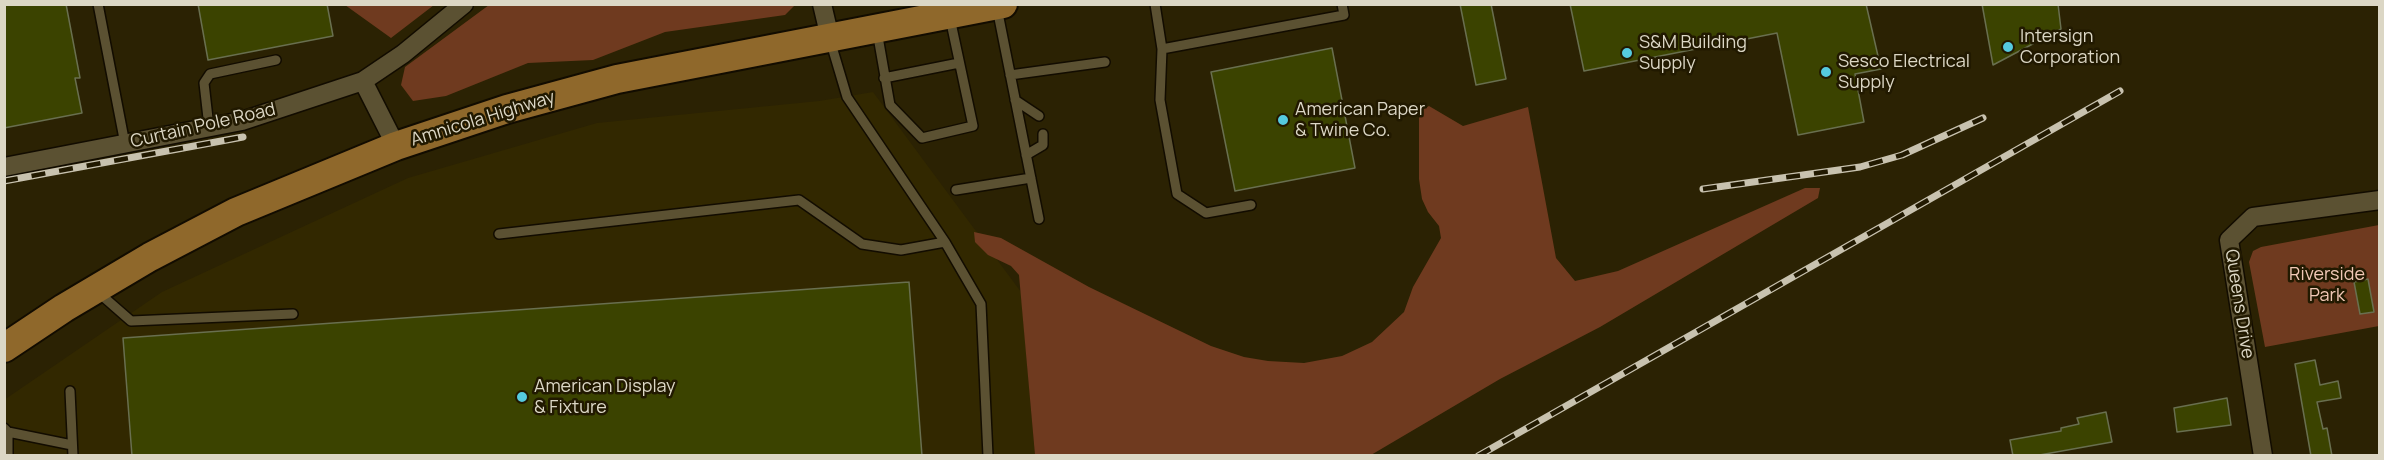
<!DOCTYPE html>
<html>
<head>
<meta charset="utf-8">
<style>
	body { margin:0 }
	#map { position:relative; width:2384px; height:460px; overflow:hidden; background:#2b2203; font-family:Manrope,sans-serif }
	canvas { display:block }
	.frame { position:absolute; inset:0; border:6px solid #dcd7c5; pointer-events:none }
</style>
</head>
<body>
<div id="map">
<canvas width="2384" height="460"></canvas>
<div class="frame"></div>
</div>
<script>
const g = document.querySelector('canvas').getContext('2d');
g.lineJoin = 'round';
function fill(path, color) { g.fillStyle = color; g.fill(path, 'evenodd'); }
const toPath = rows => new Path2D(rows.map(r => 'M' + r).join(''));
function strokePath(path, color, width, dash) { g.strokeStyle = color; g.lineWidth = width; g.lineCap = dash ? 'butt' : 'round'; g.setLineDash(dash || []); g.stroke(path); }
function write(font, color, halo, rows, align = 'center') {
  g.font = font + ' Manrope,sans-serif'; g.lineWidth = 5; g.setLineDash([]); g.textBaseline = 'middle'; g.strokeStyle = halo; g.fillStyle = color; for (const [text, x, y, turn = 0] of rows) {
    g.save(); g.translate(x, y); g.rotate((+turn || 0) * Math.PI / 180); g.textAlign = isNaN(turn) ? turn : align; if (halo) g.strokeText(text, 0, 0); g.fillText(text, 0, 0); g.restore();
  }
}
const built = toPath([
	[873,92,1021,292,1035,455,5,455,4,400,162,292,408,178,597,123,819,101]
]);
const green = toPath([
	[345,5,345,4,434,5,391,38],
	[489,5,489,4,795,5,785,15,665,32,593,60,528,63,446,96,413,101,401,85,405,67],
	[1429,106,1463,126,1528,107,1556,258,1575,281,1618,271,1805,188,1820,188,1818,198,1600,327,1500,379,1371,455,1035,455,1019,275,1011,266,988,255,975,242,974,232,1001,238,1089,287,1211,346,1244,357,1268,361,1304,363,1342,356,1372,342,1404,312,1413,287,1441,238,1439,226,1428,212,1422,199,1419,179,1419,111],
	[2379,225,2379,326,2265,347,2249,262,2253,251,2261,247]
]);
const building = toPath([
	[4,4,66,4,80,78,75,78,82,113,4,128,4,4],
	[198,4,327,4,333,36,208,60,198,4],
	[1460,4,1491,4,1506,79,1476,85,1460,4],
	[1570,4,1866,4,1881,69,1855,74,1864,122,1798,135,1777,33,1584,71,1570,4],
	[1982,4,2058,4,2061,29,1993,65,1982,4],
	[1332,48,1355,168,1235,191,1211,72,1332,48],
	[2368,279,2374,312,2360,314,2354,282,2368,279],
	[909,282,922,456,132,456,123,338,909,282],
	[2315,360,2320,385,2338,381,2341,398,2317,402,2323,429,2327,428,2332,456,2311,456,2295,364,2315,360],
	[2227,398,2231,425,2177,432,2174,408,2227,398],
	[2106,412,2112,442,2034,456,2013,456,2010,440,2061,431,2061,428,2079,424,2077,418,2106,412]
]);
const lane = toPath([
	[98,4,125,144],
	[1155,4,1162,49,1160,100,1177,194,1206,213,1251,205],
	[997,8,1039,219],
	[877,31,890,105,922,138,973,126,950,18],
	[1162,49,1344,15,1342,4],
	[1010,75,1105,62],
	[884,78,959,63],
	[1015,100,1039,116],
	[209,127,204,83,210,74,276,60],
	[1026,155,1043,145,1043,134],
	[956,190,1031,178],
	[499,234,799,200,862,244,901,250,945,242,847,97,830,40],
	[945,242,981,304,988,456],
	[99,293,131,321,293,314],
	[70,391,73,456],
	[4,428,8,432,72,445],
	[8,432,8,456]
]);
const street = toPath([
	[822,4,830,38],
	[363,81,403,54,464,4],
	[4,167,242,121,363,81,396,146],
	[2263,456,2229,240,2253,217,2380,200]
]);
const primary = toPath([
	[4,348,64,308,150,257,236,212,396,146,507,109,617,79,1003,4]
]);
const rail = toPath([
	[4,181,243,137],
	[1703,189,1860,167,1902,155,1983,118],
	[1478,456,2120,91]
]);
const markers = [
	[2008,47,6,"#55cadf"],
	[1627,53,6,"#55cadf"],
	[1826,72,6,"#55cadf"],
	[1283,120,6,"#55cadf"],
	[522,397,6,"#55cadf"]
];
const poiNames = [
	["Intersign",2020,37],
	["Corporation",2020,58],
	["S&M Building",1639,43],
	["Supply",1639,64],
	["Sesco Electrical",1838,62],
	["Supply",1838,83],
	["American Paper",1295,110],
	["& Twine Co.",1295,131],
	["American Display",534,387],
	["& Fixture",534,408]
];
const streetNames = [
	["Amnicola Highway",483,119,-17],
	["Curtain Pole Road",203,126,-13],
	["Queens Drive",2239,304,81]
];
const parkNames = [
	["Riverside",2327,275],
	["Park",2327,296]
];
fill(built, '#322800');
fill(green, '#6f3a1f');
fill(building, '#3b4300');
strokePath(building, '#696f4f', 1.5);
strokePath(lane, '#120c00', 12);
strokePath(street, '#120c00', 21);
strokePath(primary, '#120c00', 32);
strokePath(lane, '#5b5132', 9);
strokePath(street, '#5b5132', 18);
strokePath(primary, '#8f682b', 28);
strokePath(rail, '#c8c2af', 7);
strokePath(rail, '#211900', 4.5, [14]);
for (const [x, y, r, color] of markers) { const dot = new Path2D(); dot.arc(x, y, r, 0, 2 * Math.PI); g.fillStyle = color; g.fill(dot); strokePath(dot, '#211900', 2); }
write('18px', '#dcd7c5', '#211900', poiNames, 'left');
write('18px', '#dcd7c5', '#211900', streetNames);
write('18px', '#f1c8b5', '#211900', parkNames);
</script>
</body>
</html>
